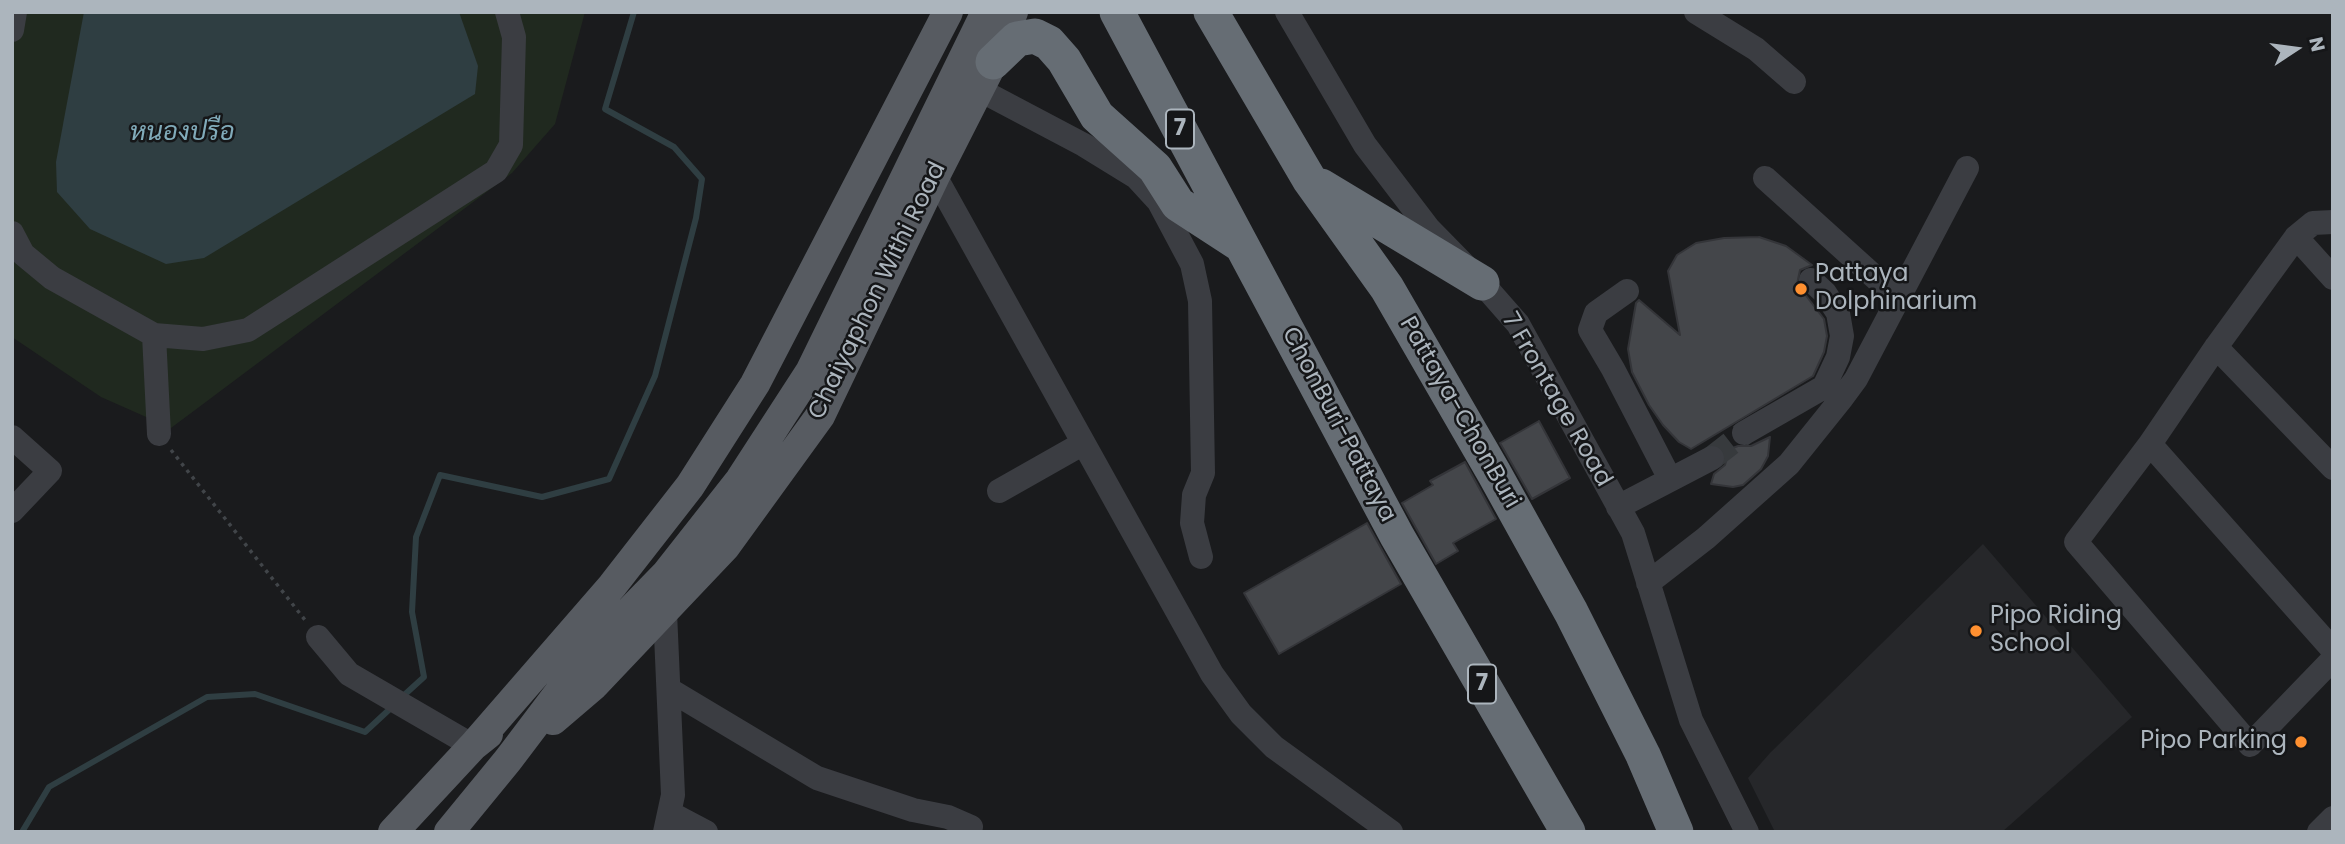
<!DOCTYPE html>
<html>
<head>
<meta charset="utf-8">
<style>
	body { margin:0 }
	#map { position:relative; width:2345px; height:844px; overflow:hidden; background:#1a1b1d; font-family:Poppins,sans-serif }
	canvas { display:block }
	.frame { position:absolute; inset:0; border:14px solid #acb5bd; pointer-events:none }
	.north { position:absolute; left:2261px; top:14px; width:70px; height:70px; -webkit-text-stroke:5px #151618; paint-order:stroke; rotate:77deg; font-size:19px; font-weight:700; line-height:28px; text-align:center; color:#acb5bd }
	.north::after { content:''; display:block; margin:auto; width:24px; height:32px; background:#acb5bd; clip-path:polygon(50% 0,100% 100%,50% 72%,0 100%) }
</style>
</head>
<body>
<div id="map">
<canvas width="2345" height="844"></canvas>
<div class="frame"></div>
<div class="north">N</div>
</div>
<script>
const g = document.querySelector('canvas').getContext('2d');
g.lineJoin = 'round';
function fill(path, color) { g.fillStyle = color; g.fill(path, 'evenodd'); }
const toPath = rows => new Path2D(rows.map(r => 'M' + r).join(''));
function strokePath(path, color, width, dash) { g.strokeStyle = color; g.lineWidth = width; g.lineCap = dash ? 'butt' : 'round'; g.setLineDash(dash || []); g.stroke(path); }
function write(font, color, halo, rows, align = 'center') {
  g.font = font + ' Poppins,Sarabun,sans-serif'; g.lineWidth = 5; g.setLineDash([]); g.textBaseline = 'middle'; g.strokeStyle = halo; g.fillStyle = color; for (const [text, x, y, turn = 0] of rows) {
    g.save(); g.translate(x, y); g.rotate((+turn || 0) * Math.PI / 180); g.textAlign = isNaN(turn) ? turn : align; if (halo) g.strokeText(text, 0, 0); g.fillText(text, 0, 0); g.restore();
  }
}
const built = toPath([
	[1983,544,2132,717,2002,832,1775,832,1748,778,1770,753]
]);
const green = toPath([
	[12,12,585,12,555,124,512,173,171,428,101,397,12,337]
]);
const water = toPath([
	[84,12,459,12,478,66,475,94,204,258,166,264,90,229,57,192,56,162]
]);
const stream = toPath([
	[402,697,424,677,412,612,416,537,440,475,542,497,609,479,655,376,696,218,702,179,674,147,605,109,634,12],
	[22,832,49,787,207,697,255,694,365,732,392,707]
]);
const building = toPath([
	[1759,237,1786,246,1812,265,1800,270,1797,284,1824,319,1827,336,1824,352,1813,376,1691,449,1679,442,1663,425,1649,405,1632,372,1628,349,1636,303,1639,300,1680,335,1668,271,1677,255,1696,243,1724,238,1759,237],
	[1539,421,1570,478,1532,499,1500,443,1539,421],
	[1770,437,1768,456,1761,469,1743,485,1733,487,1711,484,1714,474,1725,465,1727,458,1725,451,1738,446,1751,446,1770,437],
	[1465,462,1496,519,1453,543,1458,551,1436,564,1402,503,1433,485,1430,481,1465,462],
	[1367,523,1401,584,1279,654,1244,593,1367,523]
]);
const minorTunnel = toPath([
	[1712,458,1744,433]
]);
const path = toPath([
	[171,450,305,620]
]);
const minor = toPath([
	[1287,12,1365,145,1429,229,1482,283,1518,324,1633,533,1691,720,1747,832],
	[1696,12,1756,49,1794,82],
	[12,30,15,12],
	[978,89,1084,145,1136,177,1159,202,1192,264,1200,301,1203,473,1194,495,1192,523,1201,557],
	[935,176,1212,674,1241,714,1274,747,1391,832],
	[1765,178,1899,299],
	[2333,222,2313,223,2296,237,2216,347,2150,444,2076,542,2250,745,2333,659],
	[12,233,23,254,52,278,154,335,203,339,248,330,496,171,511,145,514,37,507,12],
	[2296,237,2333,278],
	[1627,291,1596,313,1590,330,1613,369,1670,479],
	[154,335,159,434],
	[2216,347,2333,468],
	[1744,433,1824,387,1838,357,1842,336,1838,313,1825,293,1811,280],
	[12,437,50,471,12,511],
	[2150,444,2333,650],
	[999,491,1082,444],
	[1618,507,1712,458],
	[1648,583,1706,538,1789,464,1842,398,1856,379,1967,168],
	[318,637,349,674,473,746],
	[670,690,817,778,913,810,948,817,971,827],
	[670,813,706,832],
	[665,832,673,795,665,612],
	[2319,832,2333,818]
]);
const major = toPath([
	[553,720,594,685,725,547,820,416,935,176,993,62,1013,12],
	[473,746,612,586,690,486,755,384,948,12],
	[393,832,473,746,488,734],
	[449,832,508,760,589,653,666,574,740,480,810,372,986,12]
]);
const highway = toPath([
	[1117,12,1397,536,1568,832],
	[1211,12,1309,179,1387,288,1494,473,1571,612,1643,755,1676,832],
	[993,62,1017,39,1035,36,1049,43,1064,60,1097,116,1155,168,1178,204,1241,245],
	[1321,186,1482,283]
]);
const markers = [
	[1801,289,7,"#ff9030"],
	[1976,631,7,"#ff9030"],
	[2301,742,7,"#ff9030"]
];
const shields = [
	[1180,129,28],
	[1482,684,28]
];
const shieldNames = [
	["7",1180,129],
	["7",1482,684]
];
const poiNames = [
	["Pattaya",1815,275],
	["Dolphinarium",1815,303],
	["Pipo Riding",1990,617],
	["School",1990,645],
	["Pipo Parking",2287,742,"right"]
];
const streetNames = [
	["Chaiyaphon Withi Road",878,291,-64],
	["7 Frontage Road",1556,400,60],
	["Pattaya-ChonBuri",1459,413,60],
	["ChonBuri-Pattaya",1338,425,62]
];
const waterNames = [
	["หนองปรือ",182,133]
];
fill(built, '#26272a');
fill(green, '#20291f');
fill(water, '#2f3e42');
strokePath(stream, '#2f3e42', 6);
fill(building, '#44464a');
strokePath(building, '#343539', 2);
strokePath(minorTunnel, '#373a3d', 24, [24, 12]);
strokePath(path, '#414549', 3.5, [3.5, 5]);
strokePath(minor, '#3b3d42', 24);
strokePath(major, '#575b61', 30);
strokePath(highway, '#666d74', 35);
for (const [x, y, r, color] of markers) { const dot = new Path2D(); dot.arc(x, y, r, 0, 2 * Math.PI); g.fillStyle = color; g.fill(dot); strokePath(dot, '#151618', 2.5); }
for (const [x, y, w] of shields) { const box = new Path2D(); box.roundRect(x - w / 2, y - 19.5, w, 39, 5); g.fillStyle = '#151618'; g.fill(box); strokePath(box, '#acb5bd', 2); }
write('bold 23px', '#acb5bd', null, shieldNames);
write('24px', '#acb5bd', '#151618', poiNames, 'left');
write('24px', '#acb5bd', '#151618', streetNames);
write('italic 26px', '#81abba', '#151618', waterNames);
</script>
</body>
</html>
